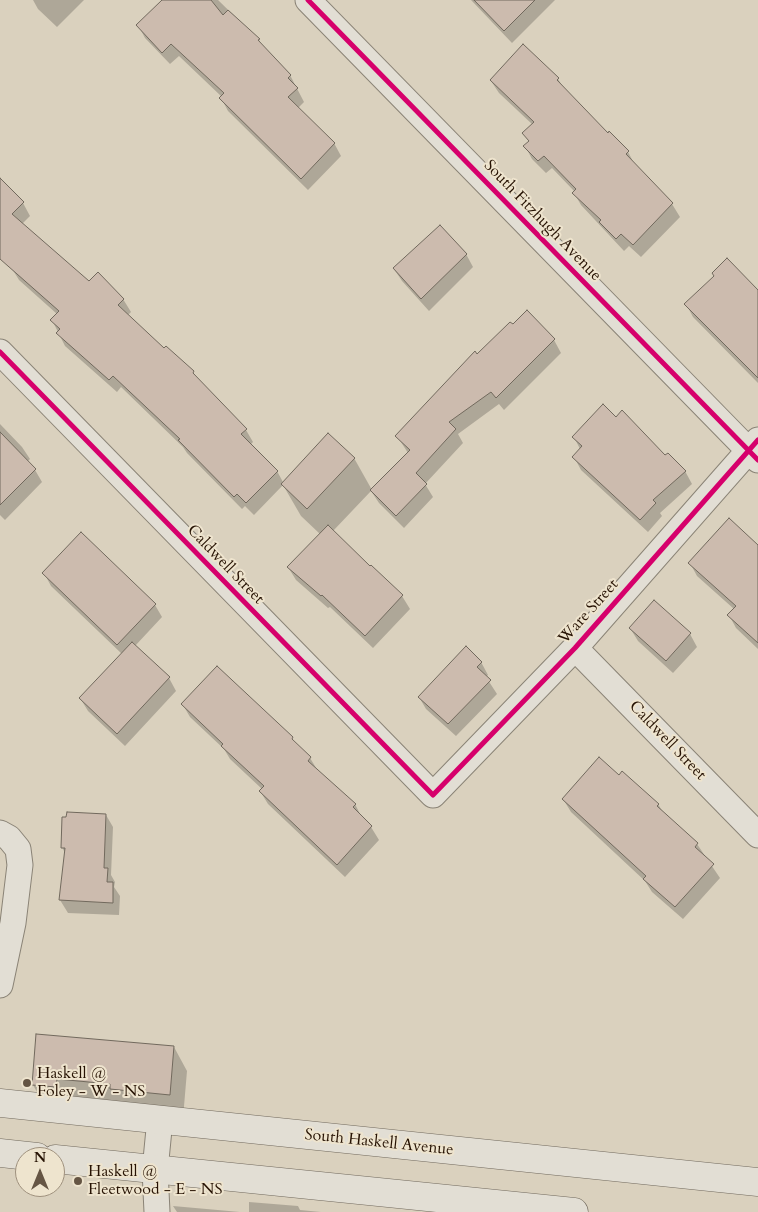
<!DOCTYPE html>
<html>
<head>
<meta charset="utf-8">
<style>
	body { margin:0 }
	#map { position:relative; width:758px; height:1212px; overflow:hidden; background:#dad1be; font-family:Cardo,serif }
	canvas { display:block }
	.north { position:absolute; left:15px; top:1147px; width:50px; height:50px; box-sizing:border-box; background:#eee4ce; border:1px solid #9e907d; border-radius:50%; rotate:0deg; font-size:14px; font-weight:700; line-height:20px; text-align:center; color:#261203 }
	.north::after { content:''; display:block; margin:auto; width:18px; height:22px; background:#655544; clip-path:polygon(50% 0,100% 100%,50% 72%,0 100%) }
</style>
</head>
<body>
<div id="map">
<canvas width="758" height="1212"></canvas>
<div class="north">N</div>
</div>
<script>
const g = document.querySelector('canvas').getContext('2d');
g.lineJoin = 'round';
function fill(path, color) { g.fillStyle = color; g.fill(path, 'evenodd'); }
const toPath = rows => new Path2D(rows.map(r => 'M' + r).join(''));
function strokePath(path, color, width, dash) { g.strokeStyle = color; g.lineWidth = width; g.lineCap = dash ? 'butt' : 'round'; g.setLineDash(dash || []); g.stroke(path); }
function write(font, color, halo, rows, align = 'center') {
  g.font = font + ' Cardo,serif'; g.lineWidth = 4; g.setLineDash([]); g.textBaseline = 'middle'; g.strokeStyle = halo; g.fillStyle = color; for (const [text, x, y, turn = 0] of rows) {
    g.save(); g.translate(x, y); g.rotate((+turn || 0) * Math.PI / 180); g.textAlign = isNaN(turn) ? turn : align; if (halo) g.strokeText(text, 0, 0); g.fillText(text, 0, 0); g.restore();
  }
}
const shadow = toPath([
	[33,0,84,0,57,27,38,9],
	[164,0,218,0,259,40,262,46,290,75,304,102,298,108,334,143,341,156,308,190,228,111,221,98,222,97,179,56,170,64,145,38,138,25],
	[471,0,555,0,512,43],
	[558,79,565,90,608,134,628,152,635,165,672,204,680,217,641,257,629,246,624,251,581,205,574,193,575,192,552,168,546,173,532,159,525,146,529,142,524,133,533,125,499,93,491,81],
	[0,179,23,203,30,216,22,224,89,283,123,299,131,312,127,316,164,349,193,372,196,378,246,430,253,442,250,445,277,471,284,484,354,458,372,490,408,453,397,436,477,355,513,326,527,312,554,340,561,353,504,410,499,404,458,434,463,443,425,484,433,497,404,528,379,503,371,491,333,531,370,568,371,567,402,596,410,609,373,648,330,607,328,608,296,580,288,567,320,534,301,516,283,485,254,515,245,506,242,509,187,453,183,447,121,387,117,392,65,346,52,320,57,314,19,280,11,267,0,256],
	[466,254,473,267,429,311,402,281,394,269],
	[758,293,758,383,693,317,686,304],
	[616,419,685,471,692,484,660,513,662,516,648,532,581,470,574,457,580,449,574,437],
	[0,424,22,447,30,459,27,462,35,470,42,482,5,520,0,515],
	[758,547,758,649,736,628,729,615,734,609,697,576,690,563],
	[44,573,155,605,162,617,135,646,169,678,176,691,125,746,88,711,80,698,122,654,51,586],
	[630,628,690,634,697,647,673,673,638,641],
	[481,662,488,675,486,677,497,694,456,736,426,709,419,697],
	[183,705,292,738,296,745,310,758,318,771,355,804,362,818,371,827,379,840,345,877,268,804,260,791,262,789,230,759,224,749,190,717],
	[619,776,658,804,664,814,697,844,720,878,683,919,652,892,645,881,571,812,563,799],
	[106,815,113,827,111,875,115,882,114,887,120,896,119,915,68,913,60,900,66,855,62,847,68,818],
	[174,1047,187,1071,183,1118,47,1109,33,1085],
	[249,1202,298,1206,300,1210,321,1212,249,1212],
	[173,1206,240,1212,177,1212]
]);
const building = toPath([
	[162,0,211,0,223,15,228,10,260,39,258,40,291,75,288,78,298,88,288,97,335,143,301,179,219,98,224,93,171,44,162,53,136,25,162,0],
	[474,0,535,0,504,31,474,0],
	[523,44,559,78,557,80,608,133,609,131,629,151,626,154,673,203,633,245,621,234,616,239,599,222,601,220,572,193,576,189,544,156,538,161,523,146,529,141,522,133,534,122,490,80,523,44],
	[0,178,24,202,12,214,89,281,98,272,124,299,118,305,164,348,166,346,194,371,193,373,247,429,241,434,278,471,246,503,237,494,234,497,178,440,180,439,113,376,109,380,56,333,60,329,50,320,59,311,0,259,0,178],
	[440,225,467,254,421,299,393,268,440,225],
	[727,258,758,290,758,378,684,304,714,276,712,273,727,258],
	[527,310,555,339,496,398,491,392,449,422,456,429,416,473,427,484,396,516,370,490,410,450,395,436,475,351,477,354,510,322,513,324,527,310],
	[603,404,616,417,622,410,665,455,668,453,686,471,653,500,656,503,640,520,572,457,582,446,572,437,603,404],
	[0,432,36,469,0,505,0,432],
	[328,433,355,458,307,509,281,484,328,433],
	[729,518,758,545,758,643,727,615,736,606,688,563,729,518],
	[328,525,370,566,371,565,403,595,365,636,322,595,321,596,287,567,328,525],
	[81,532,156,604,117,645,42,573,81,532],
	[654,600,691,633,666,661,629,628,654,600],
	[132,642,170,677,117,734,79,698,132,642],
	[466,646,482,662,477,667,491,680,448,724,418,697,466,646],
	[217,666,293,737,292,739,311,757,308,761,356,804,353,807,372,826,337,865,259,791,264,786,221,746,223,744,181,704,217,666],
	[599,757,619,775,622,771,659,804,657,806,698,843,695,847,714,864,675,907,643,879,646,876,562,799,599,757],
	[67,812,106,814,104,868,108,868,107,882,113,882,113,903,59,900,65,848,61,848,62,817,66,817,67,812],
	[36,1034,174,1046,170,1095,110,1089,110,1084,57,1079,56,1087,32,1085,36,1034]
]);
const street = toPath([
	[308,0,758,460],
	[0,352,433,795,575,648,758,440],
	[575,648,758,835],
	[0,833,9,838,18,849,20,865,13,923,0,985],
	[157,1212,155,1170,160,1119]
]);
const secondary = toPath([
	[0,1103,758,1182],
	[0,1153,37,1157],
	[55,1159,574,1212]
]);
const cycleway = toPath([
	[308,0,758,460],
	[0,352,433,795,575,648,758,440]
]);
const markers = [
	[27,1083,5,"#655544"],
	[78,1181,5,"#655544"]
];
const streetNames = [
	["South Fitzhugh Avenue",542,221,46],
	["Caldwell Street",225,565,46],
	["Ware Street",589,612,-48],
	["Caldwell Street",667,741,46],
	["South Haskell Avenue",379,1143,6]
];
const poiNames = [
	["Haskell @",37,1074],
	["Foley - W - NS",37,1092],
	["Haskell @",88,1172],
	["Fleetwood - E - NS",88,1190]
];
fill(shadow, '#0003');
fill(building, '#ccbbae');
strokePath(building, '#71695d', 1);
strokePath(street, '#8a8376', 27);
strokePath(secondary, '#71695d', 29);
strokePath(street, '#e2ded4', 25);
strokePath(secondary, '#e2ded4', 28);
strokePath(cycleway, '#d6006c', 5);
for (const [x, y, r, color] of markers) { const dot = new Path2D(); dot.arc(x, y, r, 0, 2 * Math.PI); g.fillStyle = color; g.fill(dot); strokePath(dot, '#eee4ce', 2); }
write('16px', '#261203', '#eee4ce', streetNames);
write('16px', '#261203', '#eee4ce', poiNames, 'left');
</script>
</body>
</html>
